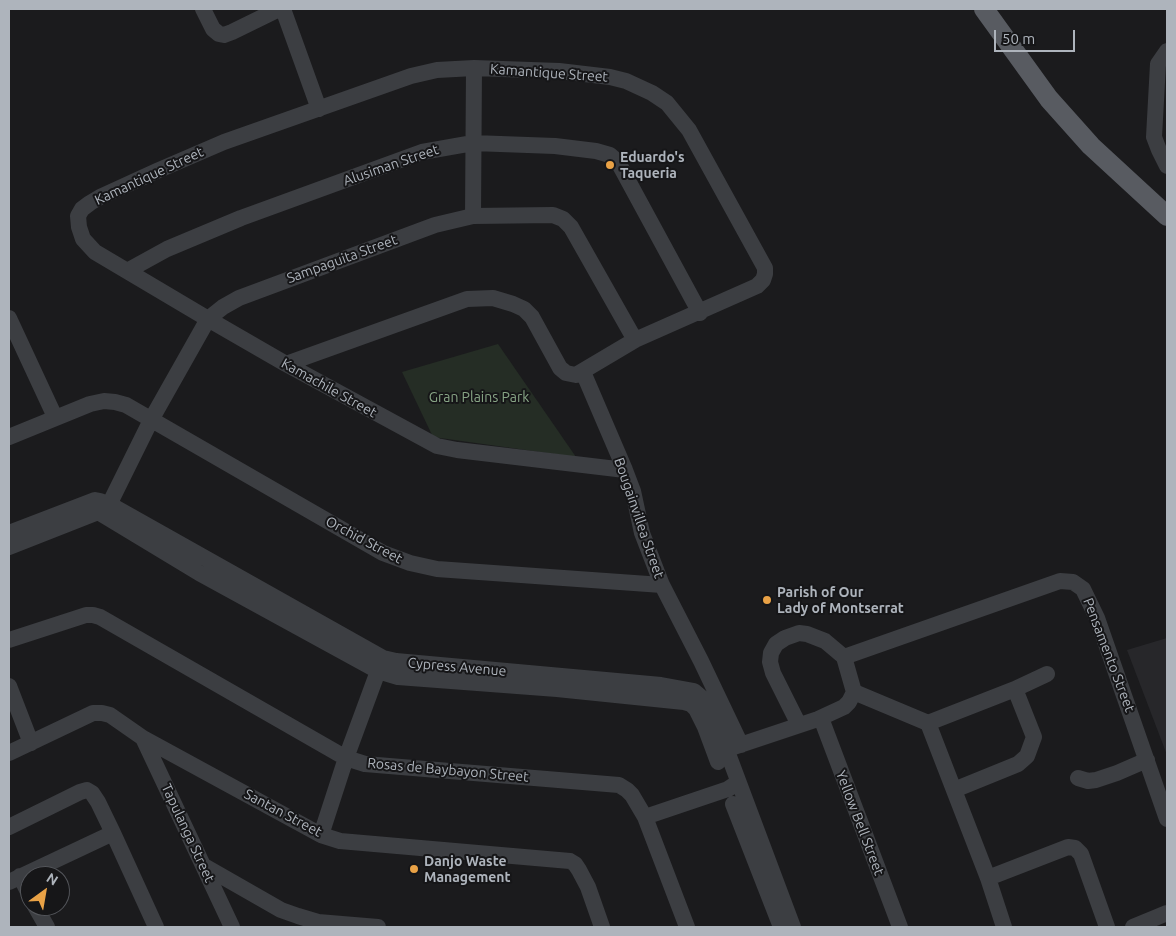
<!DOCTYPE html>
<html>
<head>
<meta charset="utf-8">
<style>
	body { margin:0 }
	#map { position:relative; width:1176px; height:936px; overflow:hidden; background:#1b1b1d; font-family:Ubuntu,sans-serif }
	canvas { display:block }
	.frame { position:absolute; inset:0; border:10px solid #aeb4bc; pointer-events:none }
	.north { position:absolute; left:20px; top:866px; width:50px; height:50px; box-sizing:border-box; background:#161618; border:1px solid #53555a; border-radius:50%; rotate:32deg; font-size:14px; font-weight:700; line-height:20px; text-align:center; color:#aeb4bc }
	.north::after { content:''; display:block; margin:auto; width:18px; height:22px; background:#e9a246; clip-path:polygon(50% 0,100% 100%,50% 72%,0 100%) }
	.scale { position:absolute; left:994px; top:30px; width:81px; height:22px; box-sizing:border-box; border:2px solid #aeb4bc; border-top:0; padding-left:6px; font-size:15px; line-height:18px; white-space:nowrap; color:#aeb4bc; -webkit-text-stroke:4px #161618; paint-order:stroke }
</style>
</head>
<body>
<div id="map">
<canvas width="1176" height="936"></canvas>
<div class="frame"></div>
<div class="north">N</div>
<div class="scale">50 m</div>
</div>
<script>
const g = document.querySelector('canvas').getContext('2d');
g.lineJoin = 'round';
function fill(path, color) { g.fillStyle = color; g.fill(path, 'evenodd'); }
const toPath = rows => new Path2D(rows.map(r => 'M' + r).join(''));
function strokePath(path, color, width, dash) { g.strokeStyle = color; g.lineWidth = width; g.lineCap = dash ? 'butt' : 'round'; g.setLineDash(dash || []); g.stroke(path); }
function write(font, color, halo, rows, align = 'center') {
  g.font = font + ' Ubuntu,sans-serif'; g.lineWidth = 4; g.setLineDash([]); g.textBaseline = 'middle'; g.strokeStyle = halo; g.fillStyle = color; for (const [text, x, y, turn = 0] of rows) {
    g.save(); g.translate(x, y); g.rotate((+turn || 0) * Math.PI / 180); g.textAlign = isNaN(turn) ? turn : align; if (halo) g.strokeText(text, 0, 0); g.fillText(text, 0, 0); g.restore();
  }
}
const built = toPath([
	[1167,638,1167,755,1127,650]
]);
const green = toPath([
	[498,344,576,457,433,437,402,372]
]);
const minor = toPath([
	[203,9,213,29,219,34,224,35,232,32,279,9],
	[283,9,319,109],
	[1167,51,1158,64,1154,137,1159,150,1167,166],
	[473,216,474,68],
	[127,271,167,249,241,218,422,152,473,143,555,146,596,151,610,155,618,162,700,313],
	[9,318,55,417],
	[286,364,467,299,493,298,513,304,524,309,532,317,560,368,566,373,576,375,635,340,757,286,763,280,765,274,765,268,689,130,667,103,652,93,626,81,610,77,559,71,474,68,437,70,411,76,224,142,159,170,100,197,90,203,82,209,78,216,79,227,83,239,95,252,208,319,286,364,437,446,457,450,625,470],
	[583,372,625,470,633,491,642,533,662,585,701,661,741,745],
	[9,437,90,404,104,401,115,402,126,405,383,553,410,563,437,569,662,585],
	[105,513,151,420,208,319,223,307,239,298,435,225,473,216,553,215,563,219,571,227,635,340],
	[9,533,95,500,100,501,109,504,383,658,396,661,661,685,694,691,701,697,718,727,793,927],
	[9,547,98,512,199,573,378,671,398,677,557,689,684,702,691,704,696,709,705,727,718,762],
	[9,640,86,615,93,615,100,617,346,758,365,764,619,785,627,790,632,795,645,817,687,927],
	[9,686,31,743],
	[854,692,928,723,1015,689,1047,674],
	[821,718,900,927],
	[928,723,988,878,1004,927],
	[799,725,773,673,770,662,771,653,776,644,785,638,799,633,807,634,825,641,844,657,1060,581,1073,582,1083,589,1097,618,1167,819],
	[143,738,232,927],
	[731,748,818,719,844,707,849,702,854,692,844,657],
	[9,753,93,713,102,713,110,715,143,738,321,835,340,841,570,861,575,864,579,870,588,887,602,927],
	[1078,778,1088,781,1096,780,1117,773,1147,760],
	[954,790,1018,764,1027,756,1034,737,1015,689],
	[733,804,781,927],
	[645,817,728,789,737,783],
	[9,827,80,792,87,790,92,793,98,802,113,833,156,927],
	[321,835,346,758,381,663],
	[204,866,281,910,298,916,318,922,378,927],
	[20,876,30,896],
	[988,878,1068,847,1075,848,1081,854,1107,927],
	[9,882,113,833],
	[35,906,47,927],
	[1133,927,1167,913]
]);
const major = toPath([
	[984,9,1049,99,1091,146,1167,216]
]);
const markers = [
	[610,165,5,"#e9a246"],
	[767,600,5,"#e9a246"],
	[414,869,5,"#e9a246"]
];
const streetNames = [
	["Kamantique Street",549,73,4],
	["Alusiman Street",391,165,-19],
	["Kamantique Street",149,176,-25],
	["Sampaguita Street",342,259,-20],
	["Kamachile Street",329,388,29],
	["Bougainvillea Street",639,518,71],
	["Orchid Street",364,540,28],
	["Pensamento Street",1109,655,69],
	["Cypress Avenue",457,667,5],
	["Rosas de Baybayon Street",448,770,5],
	["Santan Street",283,813,28],
	["Yellow Bell Street",860,823,69],
	["Tapulanga Street",188,833,65]
];
const poiNames = [
	["Eduardo's",620,157],
	["Taqueria",620,173],
	["Parish of Our",777,592],
	["Lady of Montserrat",777,608],
	["Danjo Waste",424,861],
	["Management",424,877]
];
const parkNames = [
	["Gran Plains Park",479,397]
];
fill(built, '#27272a');
fill(green, '#252d25');
strokePath(minor, '#3c3e42', 16);
strokePath(major, '#585b61', 20);
for (const [x, y, r, color] of markers) { const dot = new Path2D(); dot.arc(x, y, r, 0, 2 * Math.PI); g.fillStyle = color; g.fill(dot); strokePath(dot, '#161618', 2); }
write('14px', '#aeb4bc', '#161618', streetNames);
write('bold 14px', '#aeb4bc', '#161618', poiNames, 'left');
write('14px', '#88a586', '#161618', parkNames);
</script>
</body>
</html>
